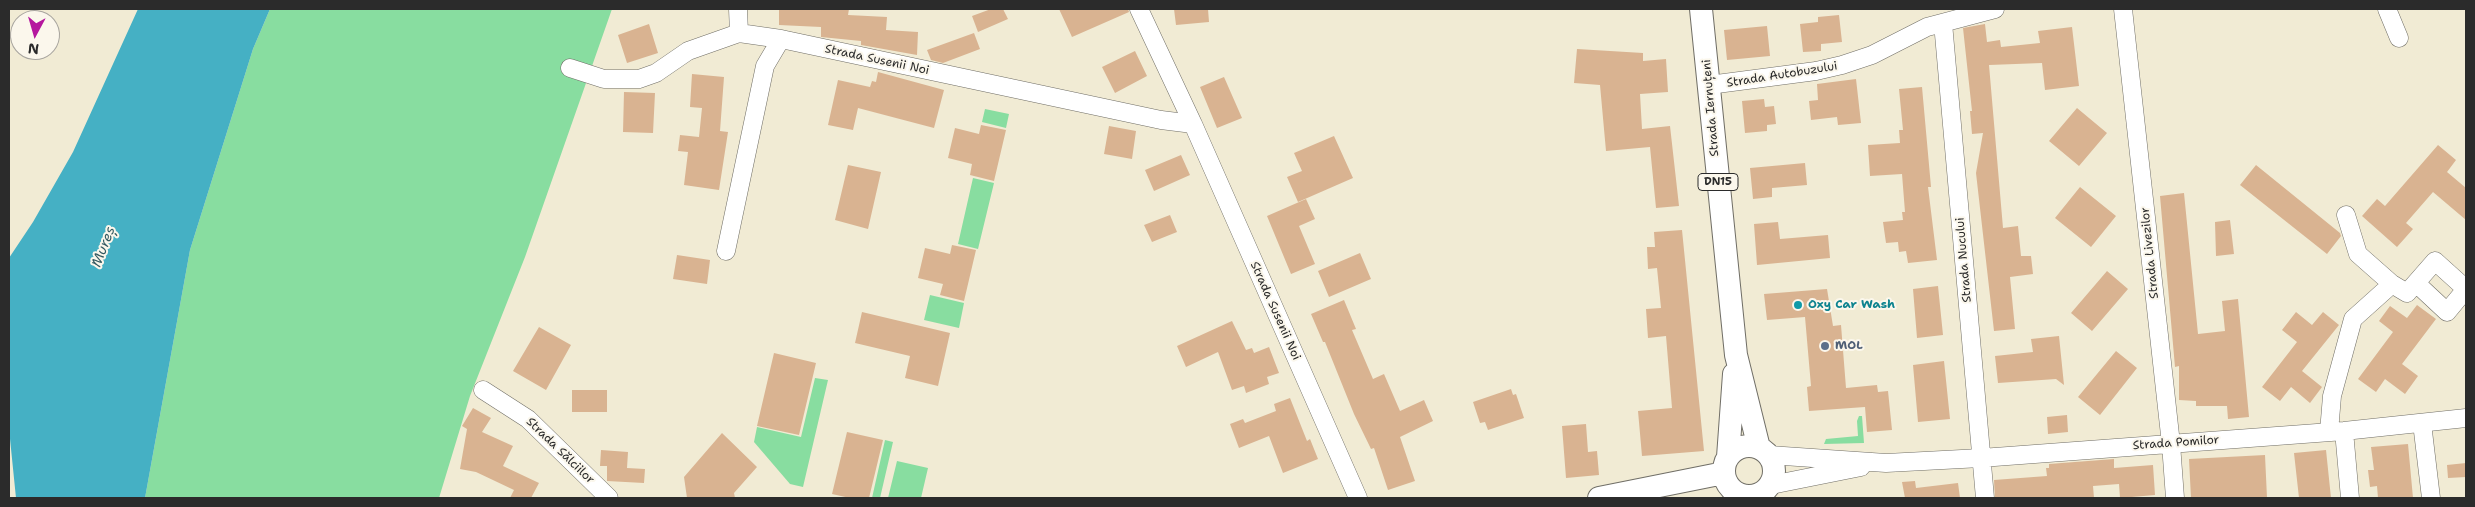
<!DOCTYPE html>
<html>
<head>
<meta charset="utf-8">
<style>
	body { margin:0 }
	#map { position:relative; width:2475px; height:507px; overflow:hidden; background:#f1ebd4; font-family:"Shantell Sans",sans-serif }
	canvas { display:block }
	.frame { position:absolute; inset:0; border:10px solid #2b2b2b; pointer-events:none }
	.north { position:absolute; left:10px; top:10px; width:50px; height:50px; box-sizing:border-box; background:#fbf7ec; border:1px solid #a8a59f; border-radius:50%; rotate:186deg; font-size:14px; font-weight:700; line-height:20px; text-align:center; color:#2b2b2b }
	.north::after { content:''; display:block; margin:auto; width:18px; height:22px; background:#b5179e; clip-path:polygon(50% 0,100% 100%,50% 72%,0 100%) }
</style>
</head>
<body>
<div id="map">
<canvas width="2475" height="507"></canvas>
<div class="frame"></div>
<div class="north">N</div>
</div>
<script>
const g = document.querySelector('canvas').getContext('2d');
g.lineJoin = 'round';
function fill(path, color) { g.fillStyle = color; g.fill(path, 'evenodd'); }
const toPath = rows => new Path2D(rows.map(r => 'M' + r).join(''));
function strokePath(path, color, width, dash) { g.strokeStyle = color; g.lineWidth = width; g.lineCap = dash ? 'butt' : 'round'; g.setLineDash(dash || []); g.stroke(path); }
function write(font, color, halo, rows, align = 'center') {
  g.font = font + ' "Shantell Sans",sans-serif'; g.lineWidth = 4; g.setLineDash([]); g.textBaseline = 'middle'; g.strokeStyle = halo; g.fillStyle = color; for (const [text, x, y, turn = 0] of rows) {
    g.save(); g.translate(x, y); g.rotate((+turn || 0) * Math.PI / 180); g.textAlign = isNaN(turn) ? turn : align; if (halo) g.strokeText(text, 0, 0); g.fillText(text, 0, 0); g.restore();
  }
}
const green = toPath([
	[270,9,612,9,525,257,470,396,439,498,145,498,190,250,253,49],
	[985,109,1009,114,1006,128,982,122],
	[973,178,994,183,978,249,958,244],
	[930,295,964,303,959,328,924,320],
	[815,378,828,380,803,487,790,484,754,442,757,427,801,437],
	[1859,416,1862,416,1864,443,1824,444,1826,439,1858,436,1857,421],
	[885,440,893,442,880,498,872,498],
	[897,461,928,468,921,498,888,498]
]);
const water = toPath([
	[138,9,270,9,253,49,190,250,145,498,16,498,9,429,9,258,33,222,73,152]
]);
const building = toPath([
	[779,9,849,9,848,15,887,17,886,30,918,32,917,55,861,45,861,41,821,37,821,27,779,25],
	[991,9,1003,9,1008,19,978,32,972,16],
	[1059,9,1128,9,1129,12,1072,37],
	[1174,9,1208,9,1209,22,1176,25],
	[1839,15,1842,42,1821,44,1821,51,1803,52,1800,24,1818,22,1818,17],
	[649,24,658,53,627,63,618,35],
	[1985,24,1987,42,2000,40,2001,47,2040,43,2038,31,2072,27,2079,86,2045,90,2042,63,1989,65,2003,228,2018,226,2021,256,2031,256,2033,274,2010,277,2015,329,1994,331,1976,173,1983,133,1972,134,1970,111,1972,111,1963,28],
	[1767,26,1770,56,1727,60,1724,30],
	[974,33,980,49,943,63,931,60,927,50],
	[1577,49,1643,53,1643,61,1666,59,1668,92,1640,94,1642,129,1670,126,1679,206,1656,208,1650,147,1606,151,1600,85,1574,83],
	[1135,51,1147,76,1115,93,1102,67],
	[878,72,944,90,934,128,858,108,853,130,828,125,838,80,870,87,872,81,876,82],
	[692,74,724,77,720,131,728,132,719,190,684,185,688,152,678,151,680,135,699,137,702,108,690,107],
	[1224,77,1242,118,1217,128,1200,87],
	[1856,79,1861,123,1838,125,1837,117,1811,120,1809,101,1818,100,1817,84],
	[1922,87,1931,187,1928,187,1937,260,1908,263,1906,251,1899,252,1898,242,1886,243,1883,222,1903,220,1902,212,1905,212,1902,174,1870,176,1868,145,1900,143,1899,130,1903,130,1899,89],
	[624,92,655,93,653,133,623,132],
	[1764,99,1765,107,1774,106,1776,124,1767,125,1767,131,1745,133,1742,101],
	[2077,108,2107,133,2079,166,2049,141],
	[981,125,1006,130,994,181,970,175,972,164,948,158,955,128,979,134],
	[1109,126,1136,131,1132,159,1104,154],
	[1334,136,1353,178,1298,202,1287,177,1302,171,1294,153],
	[2438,145,2456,160,2447,172,2466,188,2466,220,2433,192,2406,223,2413,229,2397,247,2362,216,2377,199,2385,206],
	[1181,155,1190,175,1154,191,1145,170],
	[1805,163,1807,185,1772,188,1772,197,1753,199,1750,168],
	[848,165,881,172,868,229,835,220],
	[2256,165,2340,233,2341,236,2327,254,2240,185],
	[2080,187,2116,216,2091,247,2055,218],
	[2184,193,2198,334,2225,331,2222,301,2238,299,2249,417,2228,419,2227,406,2196,406,2196,401,2179,400,2179,366,2175,367,2160,196],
	[1306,199,1315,219,1299,226,1315,264,1291,274,1267,216],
	[1170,215,1177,232,1152,242,1144,225],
	[2230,220,2234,254,2216,256,2215,222],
	[1778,222,1780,239,1828,235,1830,258,1757,265,1754,224],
	[1682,230,1704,451,1642,456,1638,411,1672,408,1666,336,1648,338,1646,309,1661,308,1657,268,1648,269,1647,247,1655,247,1654,232],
	[952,245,976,250,964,301,940,295,943,284,918,278,925,248,950,254],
	[1360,253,1371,279,1329,297,1318,271],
	[677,255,710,260,707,284,673,279],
	[2107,271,2128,289,2092,331,2071,313],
	[1938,286,1943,335,1917,338,1913,289],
	[1827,289,1833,326,1841,325,1846,388,1877,385,1878,392,1888,391,1892,430,1867,432,1865,407,1809,411,1807,387,1811,386,1805,317,1767,320,1764,294],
	[1344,300,1356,329,1352,330,1373,379,1384,374,1400,411,1424,400,1433,421,1400,437,1415,481,1388,490,1374,448,1371,449,1354,414,1325,342,1323,342,1311,314],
	[2417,305,2436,319,2402,364,2418,376,2405,394,2385,379,2376,392,2358,379,2393,332,2379,321,2390,306,2407,318],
	[862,312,950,333,938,386,905,378,910,356,855,343],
	[2296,312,2312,325,2323,312,2339,325,2302,371,2322,387,2310,403,2291,387,2280,401,2262,387,2297,342,2282,330],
	[1232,321,1246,350,1252,348,1254,353,1269,347,1279,373,1267,377,1269,384,1246,393,1244,386,1232,390,1218,352,1186,367,1177,346],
	[539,327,571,345,546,390,513,371],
	[2059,336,2064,385,2056,379,1998,383,1995,356,2033,352,2031,339],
	[2116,351,2137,368,2100,415,2078,397],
	[774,353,816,363,799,435,757,426],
	[1944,361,1950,419,1918,422,1913,365],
	[1511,389,1513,395,1516,394,1524,418,1488,430,1485,422,1480,423,1473,402],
	[572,390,607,390,607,412,572,412],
	[1290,398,1307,441,1310,439,1318,459,1283,473,1269,436,1239,448,1230,424,1243,419,1245,423,1276,411,1274,404],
	[473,408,491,418,482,432,513,446,503,466,539,483,531,498,510,498,514,490,476,472,460,469,467,429,462,426],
	[2067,415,2068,432,2048,434,2047,417],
	[1586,424,1588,452,1597,451,1599,475,1566,478,1562,426],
	[847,432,883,440,869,498,850,498,832,494],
	[722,433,757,467,734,493,735,498,687,498,684,477],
	[2408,444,2413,498,2378,498,2377,486,2370,487,2368,470,2374,470,2371,447],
	[601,450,628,452,627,468,645,469,644,483,607,481,607,466,600,466],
	[2326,450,2331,498,2299,498,2294,453],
	[2265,455,2267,498,2191,498,2189,459],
	[2114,459,2114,468,2153,465,2155,495,2120,498,2119,484,2093,486,2094,498,1995,498,1994,480,2047,476,2046,468,2049,468,2049,464],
	[2466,463,2466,477,2448,478,2447,465],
	[1915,481,1916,488,1958,483,1960,498,1905,498,1902,482]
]);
const minor = toPath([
	[738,9,739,33],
	[1139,9,1193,124,1358,498],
	[2123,9,2171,444,2175,498],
	[2387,9,2399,38],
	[1943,23,1985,498],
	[570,68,604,79,639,79,656,73,688,51,739,33,781,39,1161,120,1193,124],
	[1709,85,1816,71,1842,65,1872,55,1927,27,1995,9],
	[2346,215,2358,254,2392,284],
	[726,251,765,66,781,39],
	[2417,284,2447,312,2466,289],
	[483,390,528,419,609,498],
	[2422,423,2431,498],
	[2344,431,2350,498],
	[2329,432,2332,396,2353,319,2392,284,2407,293,2435,261,2466,289],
	[1769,455,1886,463,1981,458,2344,431,2466,418],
	[1771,485,1861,467]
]);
const major = toPath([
	[1701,9,1736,355,1759,448],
	'1724 471a25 25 0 1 1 50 0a25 25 0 1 1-50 0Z',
	[1728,457,1734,374],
	[1599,498,1724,473]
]);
const markers = [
	[1798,305,5,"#0f9aa8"],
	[1825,346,5,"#5c6f8a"]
];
const shields = [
	[1718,182,40]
];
const shieldNames = [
	["DN15",1718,182]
];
const streetNames = [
	["Strada Susenii Noi",877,60,12],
	["Strada Autobuzului",1782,75,-9],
	["Strada Iernuțeni",1711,108,-95],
	["Strada Livezilor",2150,253,-96],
	["Strada Nucului",1964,260,-95],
	["Strada Susenii Noi",1275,311,66],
	["Strada Pomilor",2176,443,-4],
	["Strada Sălciilor",560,451,44]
];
const cultureNames = [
	["Oxy Car Wash",1808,305]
];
const serviceNames = [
	["MOL",1835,346]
];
const waterNames = [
	["Mureș",104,247,-69]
];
fill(green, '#88dda0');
fill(water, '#45b0c4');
fill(building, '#d9b391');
strokePath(minor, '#706e66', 19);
strokePath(major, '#706e66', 24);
strokePath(minor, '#fff', 18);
strokePath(major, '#fff', 22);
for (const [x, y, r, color] of markers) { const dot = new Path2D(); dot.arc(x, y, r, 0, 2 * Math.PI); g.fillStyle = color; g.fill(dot); strokePath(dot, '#fbf7ec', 2); }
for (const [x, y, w] of shields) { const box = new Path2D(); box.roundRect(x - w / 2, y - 8.5, w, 17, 4); g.fillStyle = '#fbf7ec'; g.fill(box); strokePath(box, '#2b2b2b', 1); }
write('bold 11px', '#2b2b2b', null, shieldNames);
write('12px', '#2b2b2b', '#fbf7ec', streetNames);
write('bold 12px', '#0d838f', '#fbf7ec', cultureNames, 'left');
write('bold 12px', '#4e5e75', '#fbf7ec', serviceNames, 'left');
write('italic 14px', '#345a61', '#fbf7ec', waterNames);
</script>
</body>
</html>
